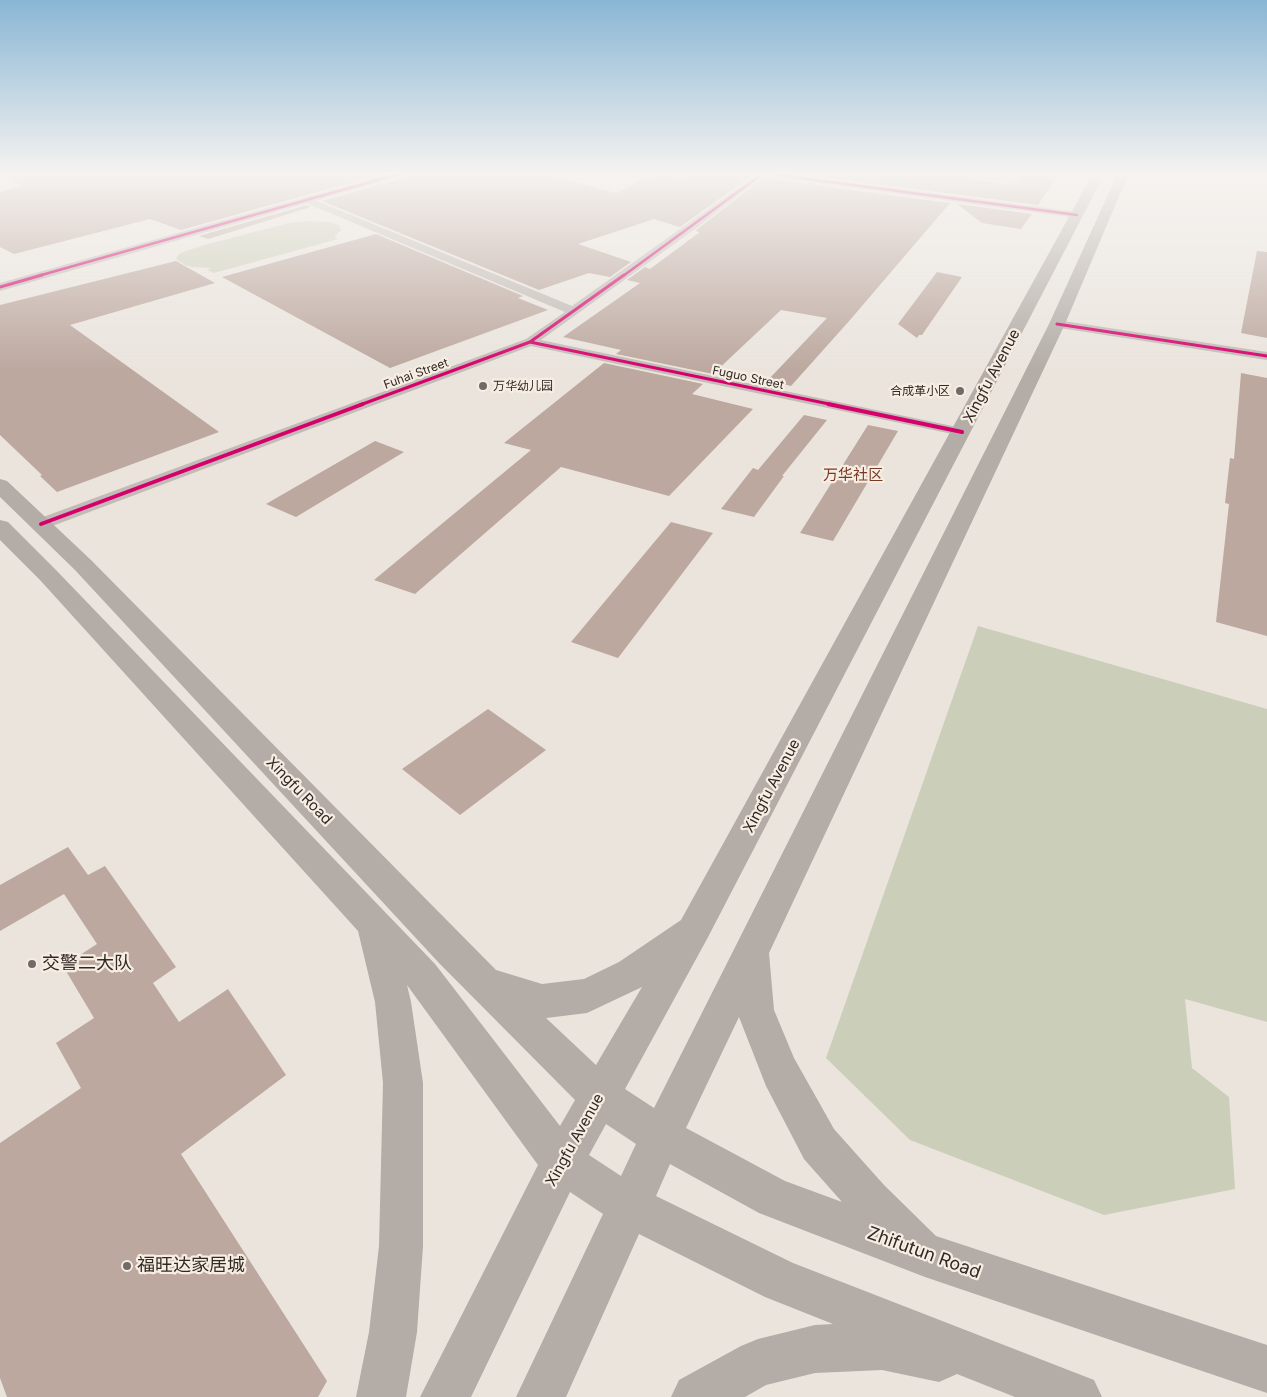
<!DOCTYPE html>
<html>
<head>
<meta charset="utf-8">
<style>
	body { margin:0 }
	canvas { display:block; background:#eae4dd }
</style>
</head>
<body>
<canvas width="1267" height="1397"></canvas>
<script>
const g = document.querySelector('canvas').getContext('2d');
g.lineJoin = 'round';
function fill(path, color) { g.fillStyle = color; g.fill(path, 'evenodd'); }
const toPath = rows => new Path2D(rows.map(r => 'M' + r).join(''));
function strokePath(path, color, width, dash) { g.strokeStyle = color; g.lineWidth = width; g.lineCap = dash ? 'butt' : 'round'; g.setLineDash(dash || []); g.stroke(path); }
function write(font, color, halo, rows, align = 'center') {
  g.font = font + ' Inter,"Noto Sans SC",sans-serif'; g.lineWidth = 4.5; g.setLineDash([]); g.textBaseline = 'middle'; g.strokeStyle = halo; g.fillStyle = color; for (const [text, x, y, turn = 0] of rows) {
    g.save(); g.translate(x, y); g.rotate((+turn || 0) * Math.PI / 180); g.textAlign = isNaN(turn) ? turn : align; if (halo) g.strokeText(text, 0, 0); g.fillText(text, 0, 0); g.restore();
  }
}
const green = toPath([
	[304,221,328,222,339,225,341,230,334,237,338,239,214,273,207,270,211,268,192,267,185,265,176,259,179,254,186,251,204,245,289,223],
	[978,626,1267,709,1267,1022,1185,999,1192,1068,1229,1097,1235,1189,1104,1215,910,1140,826,1058]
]);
const building = toPath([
	[0,175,378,175,181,230,150,219,14,254,0,247,0,192,23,186],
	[402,175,548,175,616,193,652,175,667,175,682,178,687,175,753,175,680,227,654,219,578,244,631,262,610,277,589,273,539,290,322,201,400,179],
	[767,175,772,175,778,180,950,203,850,320,791,386,768,380,827,318,781,310,713,374,616,354,621,350,563,337,640,283,627,280,645,267,650,269,700,232,695,231],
	[807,175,971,175,977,180,1015,185,1021,180,1016,176,1010,175,1058,175,1038,205],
	[957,204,1032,214,1021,229,982,223],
	[307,205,311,207,208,239,199,236],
	[376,234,523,296,518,298,548,310,390,368,222,277],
	[1257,251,1267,252,1267,338,1241,333],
	[176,261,215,283,70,325,219,432,57,492,40,476,42,475,0,435,0,305],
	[937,272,962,277,922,335,919,335,917,338,898,324],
	[604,363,703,384,692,394,753,409,669,496,561,467,415,594,374,580,531,450,504,443],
	[1241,373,1267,378,1267,636,1216,622,1229,504,1225,503,1230,458,1234,459],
	[804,415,827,420,782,476,784,476,754,517,721,509,753,468,758,470],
	[868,425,898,431,833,541,800,533],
	[375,441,404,452,296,517,266,504],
	[671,522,713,533,618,658,571,642],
	[488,709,546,750,460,815,402,769],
	[68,847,88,875,105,866,176,967,153,983,179,1022,228,989,286,1075,181,1154,327,1381,318,1397,7,1397,0,1378,0,1143,81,1088,56,1043,94,1018,63,966,97,944,64,894,0,931,0,885]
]);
const minor = toPath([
	[756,175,765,175,699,226,541,340,962,428,967,429,969,432,967,435,962,436,531,346,47,528,41,529,35,528,32,524,35,520,526,339,565,312,304,202,304,198,310,198,572,306,756,175],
	[774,175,795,175,1077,212,1082,215,1077,218,778,178,774,175],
	[973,175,994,175,1015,177,1019,180,1015,183,977,178,973,175],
	[1057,320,1267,352,1267,360,1053,327,1051,324,1053,321,1057,320]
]);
const tertiary = toPath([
	[384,175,400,175,399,177,0,291,0,283,384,175]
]);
const secondary = toPath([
	[1092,175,1104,175,707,939,625,1089,654,1108,1049,324,1117,175,1128,175,1065,324,769,953,774,1010,794,1058,834,1129,884,1185,936,1236,1267,1345,1267,1393,925,1277,759,1213,670,1164,656,1196,793,1263,1094,1380,1102,1397,1015,1397,957,1374,939,1382,882,1370,815,1373,766,1385,745,1397,671,1397,679,1380,741,1346,758,1339,815,1325,833,1324,765,1297,639,1234,566,1397,516,1397,603,1214,570,1192,471,1397,420,1397,538,1165,407,985,411,1002,423,1083,423,1246,417,1332,406,1397,356,1397,369,1332,379,1246,383,1083,375,1002,358,931,40,580,0,540,0,520,8,522,56,570,435,964,560,1126,575,1100,439,963,75,570,0,497,0,479,7,481,91,560,496,970,542,984,584,979,619,962,681,920,1092,175],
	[642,987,596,1065,546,1018,587,1013,642,987],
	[739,1017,766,1086,804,1159,842,1202,785,1181,686,1128,739,1017],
	[606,1124,636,1144,621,1176,589,1155,606,1124]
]);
const cyclewayFar2 = toPath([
	[778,175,1077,215],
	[38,276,395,175],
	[623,276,761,175]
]);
const cyclewayFar1 = toPath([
	[0,287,42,275],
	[1057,324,1267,356],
	[530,342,834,405],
	[360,405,530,342,624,275]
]);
const cycleway = toPath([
	[828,404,962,432],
	[41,524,363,404]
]);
const markers = [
	[483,386,5,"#726a66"],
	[960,391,5,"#726a66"],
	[32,964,5,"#726a66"],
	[127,1266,5,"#726a66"]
];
const farStreetnames = [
	["Fuhai Street",416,374,-20],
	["Fuguo Street",748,378,12]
];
const farPoinames = [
	["万华幼儿园",493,386],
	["合成革小区",950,391,"right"]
];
const streetNames = [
	["Xingfu Avenue",992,376,-62],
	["Xingfu Avenue",772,786,-62],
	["Xingfu Road",299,791,46],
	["Xingfu Avenue",575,1140,-61]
];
const farQuarternames = [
	["万华社区",853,475]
];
const nearPoinames = [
	["交警二大队",42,964],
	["福旺达家居城",137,1266]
];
const nearStreetnames = [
	["Zhifutun Road",924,1253,20]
];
fill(green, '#cbceb8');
fill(building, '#bca89f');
fill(minor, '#c2bbb6');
fill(tertiary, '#c2bbb6');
fill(secondary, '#b3aca7');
strokePath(cyclewayFar2, '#d6006c', 2.5);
strokePath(cyclewayFar1, '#d6006c', 3);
strokePath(cycleway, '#d6006c', 4);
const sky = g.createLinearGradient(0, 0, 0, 370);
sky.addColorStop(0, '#89b6d5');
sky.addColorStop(0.47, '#f6f3f0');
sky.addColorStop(1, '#f6f3f000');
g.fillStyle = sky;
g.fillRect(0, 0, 1267, 370);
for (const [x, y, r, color] of markers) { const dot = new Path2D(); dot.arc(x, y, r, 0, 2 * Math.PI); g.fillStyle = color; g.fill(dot); strokePath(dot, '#f7eee3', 2); }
write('12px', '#322926', '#f7eee3', farStreetnames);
write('12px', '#322926', '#f7eee3', farPoinames, 'left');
write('15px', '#322926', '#f7eee3', streetNames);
write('15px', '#7b3825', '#f7eee3', farQuarternames);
write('18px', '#322926', '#f7eee3', nearPoinames, 'left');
write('18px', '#322926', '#f7eee3', nearStreetnames);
</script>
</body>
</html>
